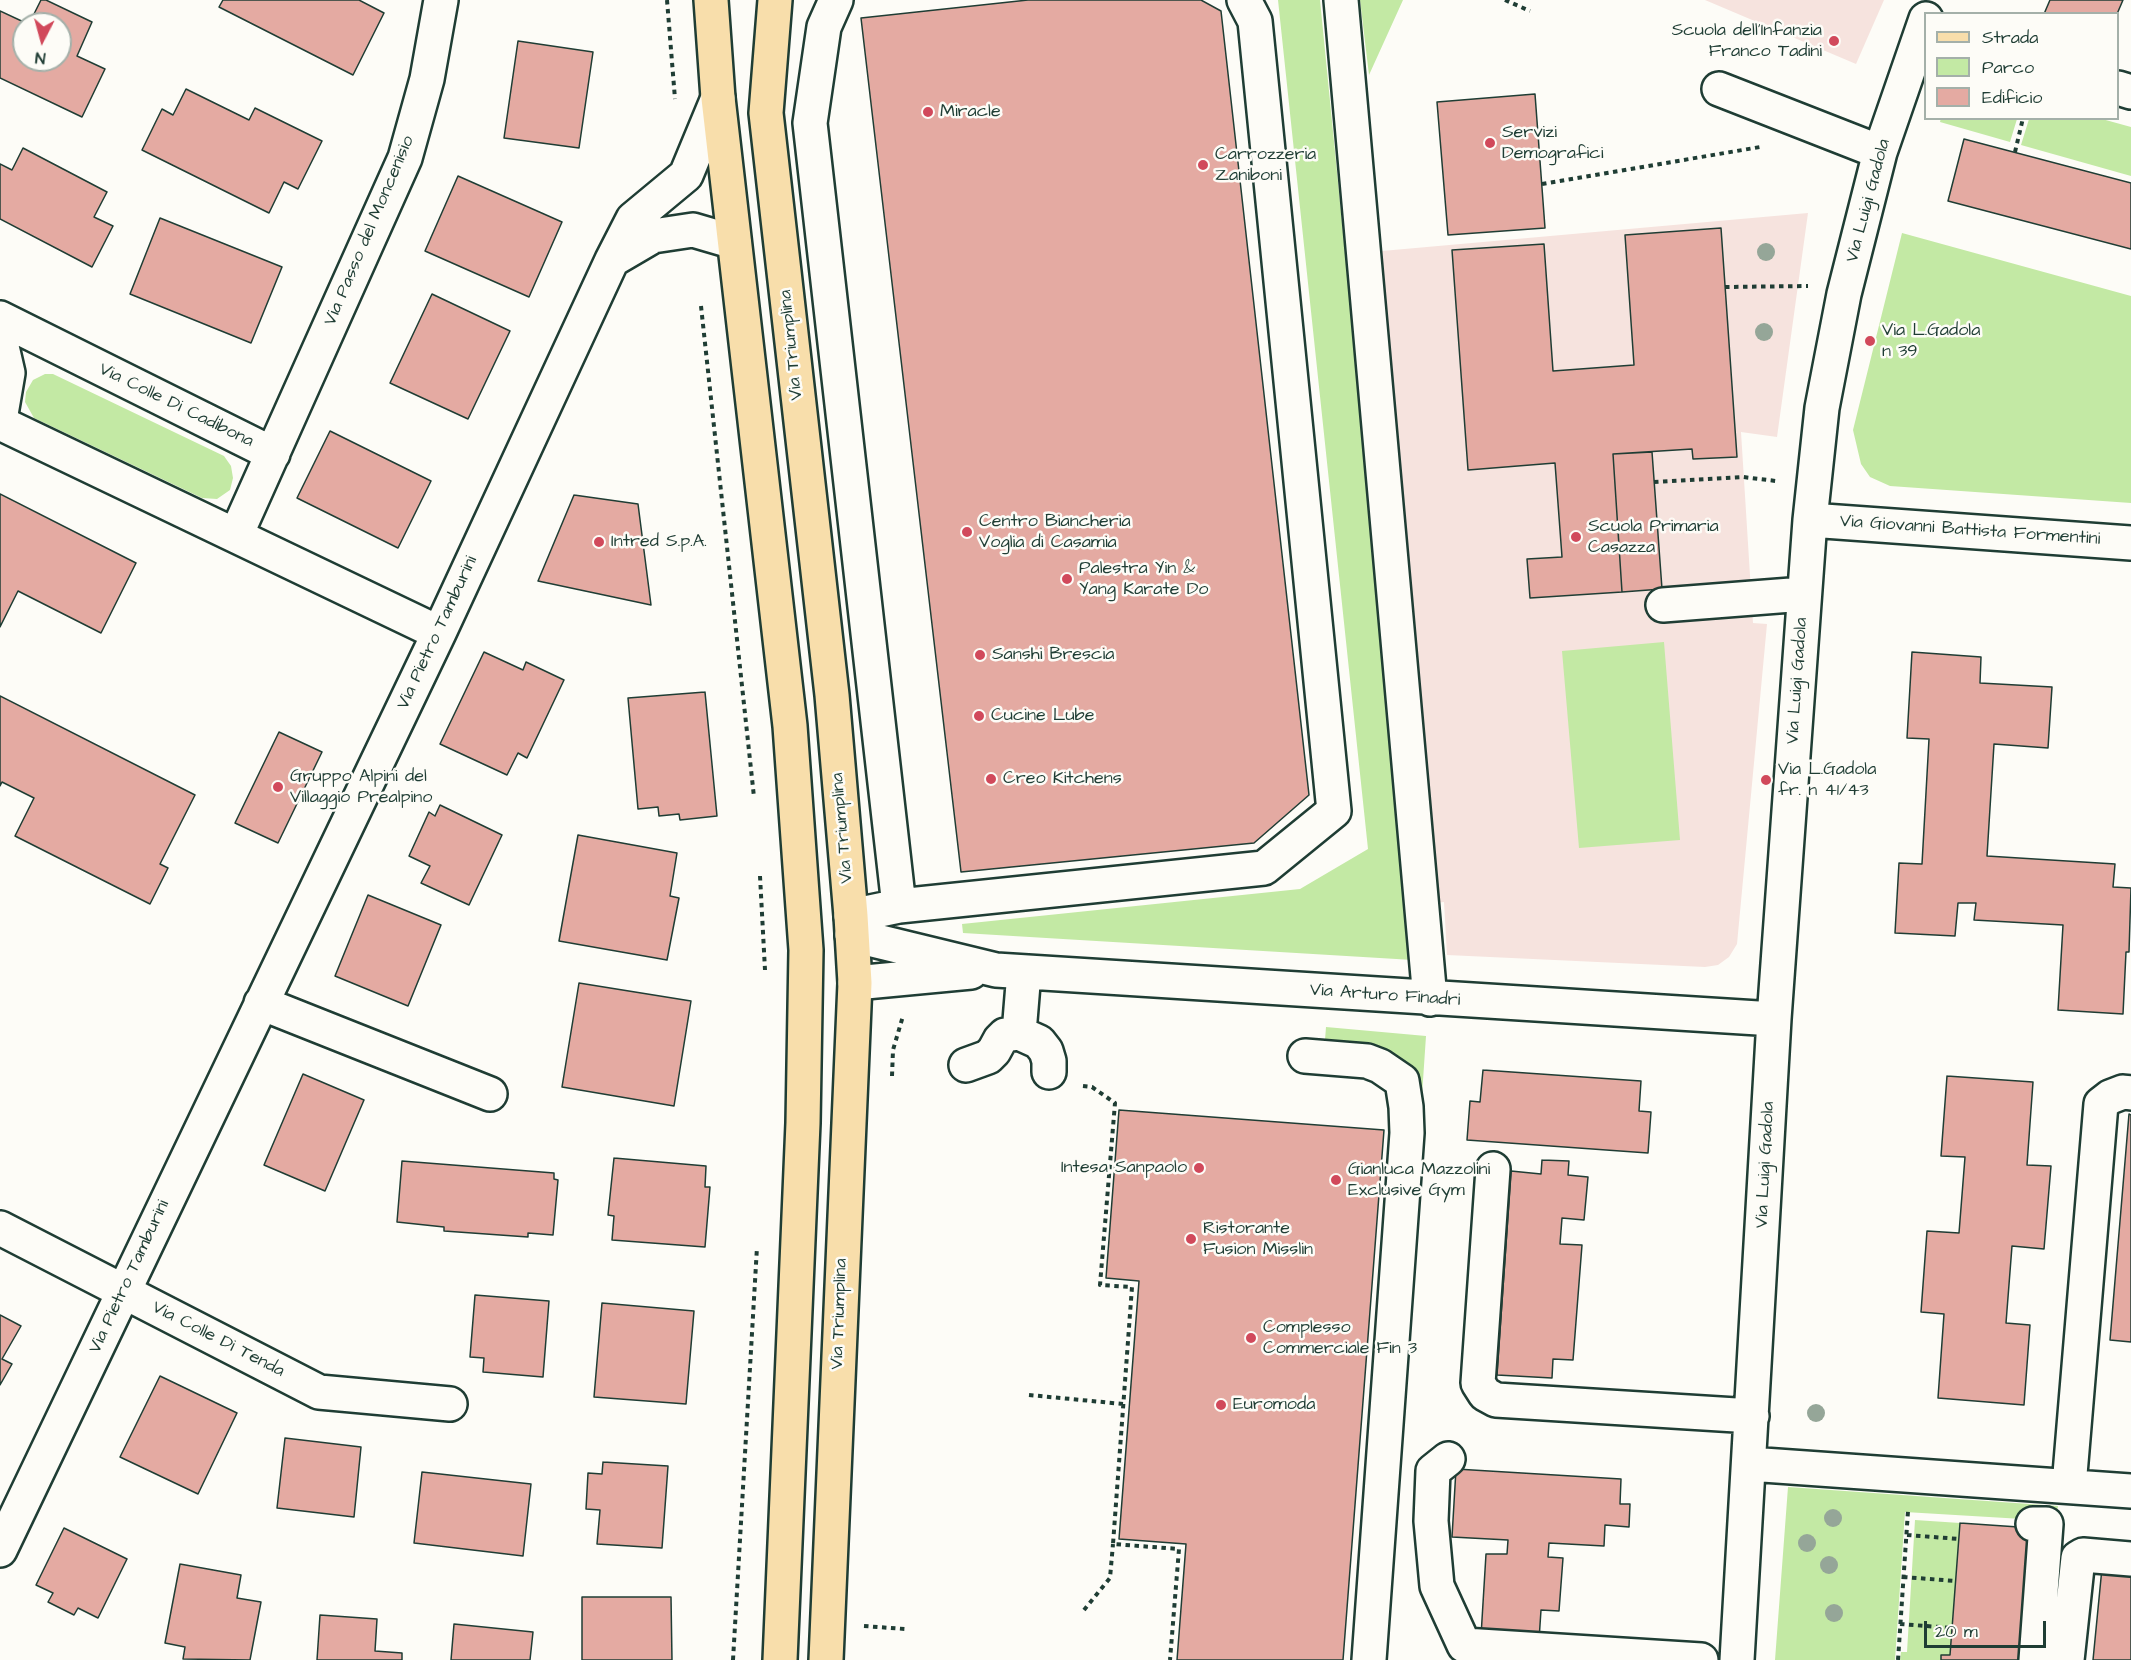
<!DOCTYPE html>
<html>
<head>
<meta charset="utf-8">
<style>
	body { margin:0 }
	#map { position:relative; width:2131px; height:1660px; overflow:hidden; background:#fdfcf7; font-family:"Architects Daughter",sans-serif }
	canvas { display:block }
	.legend { position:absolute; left:1924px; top:12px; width:195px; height:108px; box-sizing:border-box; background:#fdfcf7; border:2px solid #a4b0a9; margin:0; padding:8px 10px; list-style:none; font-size:18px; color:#1f3d34 }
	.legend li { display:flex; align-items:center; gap:12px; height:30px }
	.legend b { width:30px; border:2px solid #a4b0a9 }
	.north { position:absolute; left:12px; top:12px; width:60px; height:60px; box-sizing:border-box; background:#fdfcf7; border:2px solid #a4b0a9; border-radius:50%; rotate:186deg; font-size:16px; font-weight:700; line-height:24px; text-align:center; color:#1f3d34 }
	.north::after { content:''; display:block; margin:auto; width:21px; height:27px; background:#d1495b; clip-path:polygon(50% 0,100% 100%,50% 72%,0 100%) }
	.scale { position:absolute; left:1924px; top:1621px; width:122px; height:27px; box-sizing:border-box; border:3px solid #1f3d34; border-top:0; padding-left:8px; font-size:18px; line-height:21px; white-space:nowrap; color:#1f3d34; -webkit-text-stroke:4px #fdfcf7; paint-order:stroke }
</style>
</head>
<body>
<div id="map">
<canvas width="2131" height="1660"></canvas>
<ul class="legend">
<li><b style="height:8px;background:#f8deab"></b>Strada</li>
<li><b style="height:16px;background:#c3e9a4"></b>Parco</li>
<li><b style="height:16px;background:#e4aaa2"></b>Edificio</li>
</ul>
<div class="north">N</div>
<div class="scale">20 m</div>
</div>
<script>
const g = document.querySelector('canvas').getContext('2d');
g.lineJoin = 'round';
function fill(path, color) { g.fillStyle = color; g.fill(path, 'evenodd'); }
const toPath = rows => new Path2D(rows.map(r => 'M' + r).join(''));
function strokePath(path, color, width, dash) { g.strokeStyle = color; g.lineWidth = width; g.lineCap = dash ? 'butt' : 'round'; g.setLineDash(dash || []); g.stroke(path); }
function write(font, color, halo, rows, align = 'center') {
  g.font = font + ' "Architects Daughter",sans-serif'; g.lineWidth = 5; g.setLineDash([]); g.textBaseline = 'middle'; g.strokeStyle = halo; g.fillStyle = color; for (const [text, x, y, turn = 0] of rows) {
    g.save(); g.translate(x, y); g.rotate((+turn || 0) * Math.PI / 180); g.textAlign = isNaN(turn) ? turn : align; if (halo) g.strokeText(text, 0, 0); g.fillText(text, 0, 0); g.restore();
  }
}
const built = toPath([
	[1705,0,1884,0,1856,64],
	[1808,213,1777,437,1741,432,1753,623,1767,624,1737,944,1729,957,1718,965,1705,967,1447,955,1444,902,1435,903,1382,251]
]);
const green = toPath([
	[1278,0,1320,0,1402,829,1413,960,963,933,962,924,1300,889,1368,849],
	[1360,0,1403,0,1369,75],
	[1941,118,2017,118,2017,119,2010,142,1940,122],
	[2029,119,2102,119,2131,127,2131,176,2021,145],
	[1902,233,2131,296,2131,503,1890,486,1870,477,1861,464,1853,430],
	[45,374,53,374,224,456,231,466,233,478,230,490,217,499,202,498,34,418,25,402,26,392,33,380],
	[1664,642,1680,840,1579,848,1562,651],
	[1326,1027,1426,1036,1421,1110,1371,1046,1355,1042,1325,1040],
	[1788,1487,2058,1506,2056,1521,1905,1512,1895,1660,1775,1660],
	[1915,1520,1960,1523,1950,1655,1941,1655,1941,1660,1900,1660,1901,1652,1907,1652]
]);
const building = toPath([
	[41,0,46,0,92,22,77,56,105,69,82,117,0,78,0,11,28,24,24,24,24,60,60,60,60,24,29,24,41,0],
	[223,0,359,0,384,13,353,75,219,7,223,0],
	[1028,0,1201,0,1221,11,1309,795,1254,843,961,872,861,18,1028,0],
	[2050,0,2123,0,2117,14,2044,14,2050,0],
	[518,41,593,52,579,148,504,138,518,41],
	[186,89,249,120,255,108,322,141,298,189,284,182,269,213,142,150,162,109,173,115,186,89],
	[1535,94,1545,228,1448,235,1437,102,1535,94],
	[1964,139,2131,183,2131,249,1948,201,1964,139],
	[23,148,107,192,94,217,113,226,92,267,0,219,0,164,12,170,23,148],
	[458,176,562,222,529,297,425,251,458,176],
	[160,218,282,267,251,343,130,294,160,218],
	[1721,228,1737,457,1693,459,1692,449,1613,454,1622,592,1530,598,1527,559,1562,557,1555,463,1468,470,1452,250,1544,244,1553,371,1634,365,1625,235,1721,228],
	[432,294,510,331,468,419,390,383,432,294],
	[330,431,431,481,398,548,297,498,330,431],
	[1652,452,1662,589,1622,592,1613,454,1652,452],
	[0,494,136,563,101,633,18,591,0,627,0,494],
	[574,495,638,504,651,605,538,581,574,495],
	[484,652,523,670,526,662,564,680,527,758,518,753,507,775,440,744,484,652],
	[1912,652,1981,657,1980,683,2052,687,2048,748,1994,744,1987,856,2115,864,2113,887,2131,888,2129,952,2126,952,2123,1014,2058,1010,2063,925,1974,920,1976,903,1958,903,1955,936,1895,933,1899,863,1922,864,1929,739,1907,738,1912,652],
	[705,692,717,816,680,820,679,814,659,816,658,807,638,809,628,698,705,692],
	[0,696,195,795,160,864,168,868,150,904,15,836,34,798,2,782,0,786,0,696],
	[279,732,322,752,278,843,235,823,279,732],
	[440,805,502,835,469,905,421,883,430,866,409,856,429,812,435,816,440,805],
	[578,835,677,853,670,896,679,898,667,960,559,941,578,835],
	[368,895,441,925,408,1006,335,976,368,895],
	[579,983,691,1001,674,1106,562,1087,579,983],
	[1483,1070,1641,1081,1639,1111,1651,1112,1648,1153,1467,1140,1470,1101,1480,1102,1483,1070],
	[303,1074,364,1100,325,1191,264,1165,303,1074],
	[1947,1076,2033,1082,2027,1165,2051,1166,2044,1249,2012,1246,2006,1323,2030,1325,2024,1405,1938,1398,1944,1314,1921,1312,1927,1231,1959,1233,1965,1157,1941,1156,1947,1076],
	[1119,1110,1384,1130,1343,1660,1177,1660,1186,1544,1119,1539,1139,1281,1106,1278,1119,1110],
	[2129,1114,2131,1115,2131,1342,2110,1340,2129,1114],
	[614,1158,706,1166,705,1187,710,1187,705,1247,612,1240,614,1216,608,1215,614,1158],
	[1542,1160,1569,1161,1568,1175,1588,1177,1584,1220,1562,1218,1560,1244,1582,1245,1573,1360,1553,1359,1552,1378,1497,1375,1511,1171,1541,1174,1542,1160],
	[402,1161,554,1173,554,1179,558,1180,553,1235,528,1233,528,1237,444,1231,444,1227,397,1222,402,1161],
	[475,1295,549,1301,543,1377,483,1372,484,1358,470,1357,475,1295],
	[602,1303,694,1311,686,1404,594,1397,602,1303],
	[0,1315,21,1326,2,1359,12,1364,0,1385,0,1315],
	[160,1376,237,1413,198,1494,120,1457,160,1376],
	[285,1438,361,1447,354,1517,277,1508,285,1438],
	[603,1462,668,1466,662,1548,597,1544,600,1510,586,1509,588,1473,602,1474,603,1462],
	[1456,1469,1621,1479,1620,1504,1630,1504,1629,1527,1605,1525,1604,1546,1549,1543,1548,1557,1563,1558,1559,1611,1541,1610,1539,1640,1481,1636,1486,1554,1507,1554,1508,1540,1452,1537,1456,1469],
	[422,1472,531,1484,523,1556,414,1543,422,1472],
	[1960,1523,2033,1528,2024,1660,1941,1660,1941,1655,1950,1655,1960,1523],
	[64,1528,127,1559,98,1618,78,1608,74,1615,48,1602,53,1593,36,1585,64,1528],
	[180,1564,241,1575,237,1598,261,1602,250,1660,183,1659,185,1647,165,1643,180,1564],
	[2102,1568,2131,1570,2131,1660,2093,1660,2102,1568],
	[582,1597,671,1597,672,1660,582,1660,582,1597],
	[320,1615,377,1619,375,1651,402,1653,402,1660,317,1660,320,1615],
	[454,1624,533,1632,530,1660,451,1660,454,1624]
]);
const path = toPath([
	[667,0,675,99],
	[1505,0,1530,11],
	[2015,152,2023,118],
	[1542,184,1760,147],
	[1725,287,1808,286],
	[701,306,754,797],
	[1654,482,1743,477,1776,481],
	[760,876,765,970],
	[892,1076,893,1050,903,1016],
	[1083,1086,1092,1087,1115,1103,1100,1285,1132,1287,1113,1544,1179,1549,1170,1660],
	[1029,1395,1123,1404],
	[1907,1535,1959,1539],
	[1903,1577,1956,1581],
	[1084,1610,1110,1578,1113,1544],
	[1900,1624,1952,1628],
	[864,1626,905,1629],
	[733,1660,757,1247],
	[1898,1660,1908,1511]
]);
const minor = toPath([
	[836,0,824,27,810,123,899,906],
	[1341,0,1430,999],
	[2118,88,2131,92],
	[1719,89,1880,152],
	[612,260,653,236,693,230,734,242],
	[0,318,273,454],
	[0,338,8,373,0,420],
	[0,423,439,633],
	[1810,520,2131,543],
	[236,535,405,158,427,79,441,0],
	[1663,605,1804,594],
	[851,916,899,906,1264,868,1334,811,1255,21,1244,0],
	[852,935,996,970,1774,1019],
	[855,983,971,972],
	[261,1003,490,1094],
	[1019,1033,1024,972],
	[1305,1056,1367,1061,1380,1066,1402,1081,1406,1107,1407,1133,1369,1660],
	[966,1065,988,1057,994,1051,1000,1040,1005,1035,1019,1033,1039,1042,1046,1051,1049,1061,1049,1072],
	[1493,1169,1478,1383,1485,1394,1496,1400,1752,1416],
	[0,1228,319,1392,450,1404],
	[1448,1459,1433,1471,1431,1521,1437,1586,1464,1645,1701,1660],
	[1749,1464,2131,1491],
	[2069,1486,2101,1104,2110,1097,2123,1092,2131,1093],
	[2033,1524,2046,1524,2036,1660],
	[0,1550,439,633,612,260,633,219,686,175,718,98],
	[1737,1660,1774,1019,1810,520,1822,408,1844,294,1880,152,1926,19],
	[2067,1660,2078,1558,2083,1555,2131,1559]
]);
const major = toPath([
	[711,0,718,98,790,726,806,950,803,1123,780,1660],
	[775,0,766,113,832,695,851,916,855,983,826,1660]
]);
const trees = [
	[1766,252],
	[1764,332],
	[1816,1413],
	[1833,1518],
	[1807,1543],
	[1829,1565],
	[1834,1613]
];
const markers = [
	[1834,41,6,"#d1495b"],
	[928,112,6,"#d1495b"],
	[1490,143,6,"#d1495b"],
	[1203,165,6,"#d1495b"],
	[1870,341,6,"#d1495b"],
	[967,532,6,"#d1495b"],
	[1576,537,6,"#d1495b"],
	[599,542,6,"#d1495b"],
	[1067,579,6,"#d1495b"],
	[980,655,6,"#d1495b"],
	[979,716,6,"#d1495b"],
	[991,779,6,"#d1495b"],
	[1766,780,6,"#d1495b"],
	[278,787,6,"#d1495b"],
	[1199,1168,6,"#d1495b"],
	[1336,1180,6,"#d1495b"],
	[1191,1239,6,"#d1495b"],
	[1251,1338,6,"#d1495b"],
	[1221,1405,6,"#d1495b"]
];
const poiNames = [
	["Scuola dell'Infanzia",1822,31,"right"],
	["Franco Tadini",1822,52,"right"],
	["Miracle",940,112],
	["Servizi",1502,133],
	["Demografici",1502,154],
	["Carrozzeria",1215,155],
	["Zaniboni",1215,176],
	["Via L.Gadola",1882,331],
	["n 39",1882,352],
	["Centro Biancheria",979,522],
	["Voglia di Casamia",979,543],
	["Scuola Primaria",1588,527],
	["Casazza",1588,548],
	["Intred S.p.A.",611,542],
	["Palestra Yin &",1079,569],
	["Yang Karate Do",1079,590],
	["Sanshi Brescia",992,655],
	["Cucine Lube",991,716],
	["Via L.Gadola",1778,770],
	["fr. n 41/43",1778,791],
	["Gruppo Alpini del",290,777],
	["Villaggio Prealpino",290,798],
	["Creo Kitchens",1003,779],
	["Intesa Sanpaolo",1187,1168,"right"],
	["Gianluca Mazzolini",1348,1170],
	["Exclusive Gym",1348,1191],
	["Ristorante",1203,1229],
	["Fusion Misslin",1203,1250],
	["Complesso",1263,1328],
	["Commerciale Fin 3",1263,1349],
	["Euromoda",1233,1405]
];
const streetNames = [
	["Via Luigi Gadola",1869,201,-75],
	["Via Passo del Moncenisio",370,231,-67],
	["Via Triumplina",792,345,-96],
	["Via Colle Di Cadibona",176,406,26],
	["Via Giovanni Battista Formentini",1970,531,4],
	["Via Pietro Tamburini",438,633,-65],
	["Via Luigi Gadola",1798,681,-86],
	["Via Triumplina",843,828,-95],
	["Via Arturo Finadri",1385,996,4],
	["Via Luigi Gadola",1766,1165,-87],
	["Via Pietro Tamburini",130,1277,-65],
	["Via Triumplina",840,1314,-88],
	["Via Colle Di Tenda",218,1340,27]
];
fill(built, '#f6e3de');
fill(green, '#c3e9a4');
fill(building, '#e4aaa2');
strokePath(building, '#1f3d34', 1.5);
strokePath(minor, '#1f3d34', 38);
strokePath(major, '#1f3d34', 38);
strokePath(path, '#1f3d34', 4, [4.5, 4.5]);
strokePath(minor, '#fdfcf7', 33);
strokePath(major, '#f8deab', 33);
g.fillStyle = '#95a698';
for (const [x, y] of trees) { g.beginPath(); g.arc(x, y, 9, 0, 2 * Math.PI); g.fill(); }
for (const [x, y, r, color] of markers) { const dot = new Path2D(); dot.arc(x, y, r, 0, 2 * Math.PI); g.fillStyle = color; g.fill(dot); strokePath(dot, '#fdfcf7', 2); }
write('18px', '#1f3d34', '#fdfcf7', poiNames, 'left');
write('18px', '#1f3d34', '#fdfcf7', streetNames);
</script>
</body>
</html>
